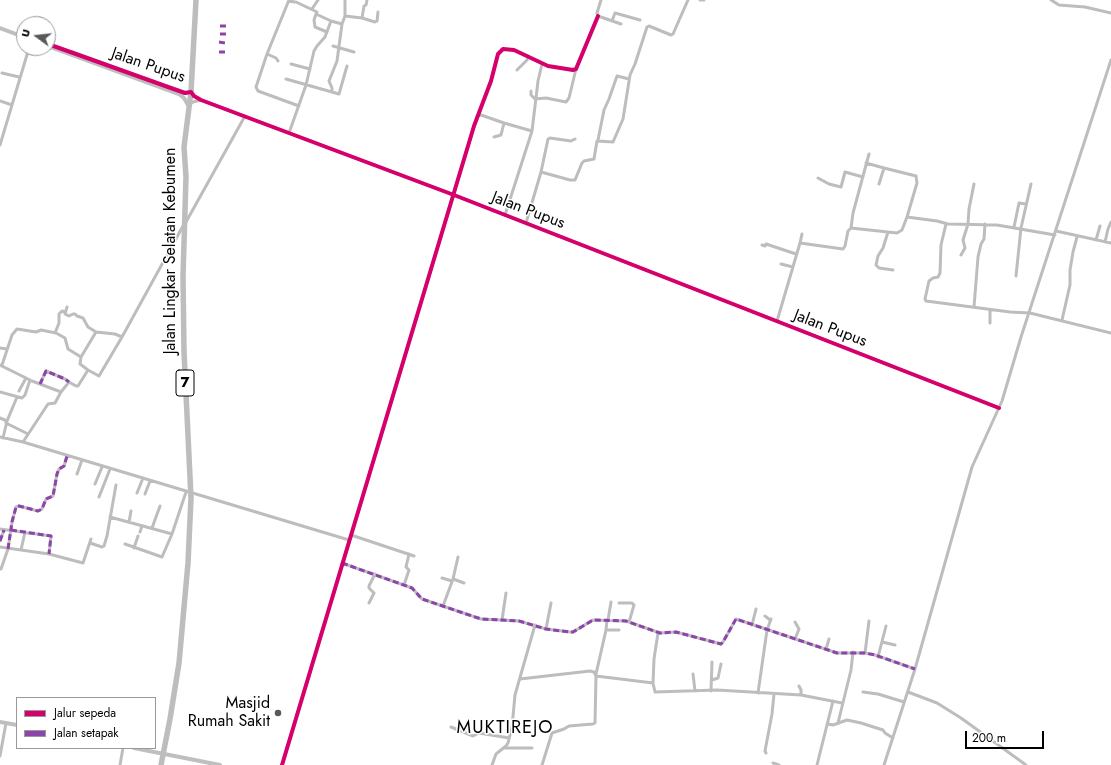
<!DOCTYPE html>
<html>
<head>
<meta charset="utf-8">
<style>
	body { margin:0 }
	#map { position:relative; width:1111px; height:765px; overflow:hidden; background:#fff; font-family:Jost,sans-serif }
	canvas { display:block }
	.legend { position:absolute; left:16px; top:697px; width:140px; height:52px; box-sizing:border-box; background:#fff; border:1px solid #999; margin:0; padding:5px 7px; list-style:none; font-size:12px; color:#000 }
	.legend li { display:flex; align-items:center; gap:8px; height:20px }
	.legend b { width:20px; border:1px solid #999 }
	.north { position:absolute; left:16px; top:16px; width:40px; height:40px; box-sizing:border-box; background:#fff; border:1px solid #999; border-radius:50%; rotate:285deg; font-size:11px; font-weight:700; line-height:16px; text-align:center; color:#000 }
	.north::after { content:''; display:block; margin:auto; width:14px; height:18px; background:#595959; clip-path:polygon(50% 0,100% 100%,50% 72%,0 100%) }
	.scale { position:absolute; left:965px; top:731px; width:79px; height:18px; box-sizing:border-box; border:2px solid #000; border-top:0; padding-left:5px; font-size:12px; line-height:14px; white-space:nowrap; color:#000; -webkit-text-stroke:3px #fff; paint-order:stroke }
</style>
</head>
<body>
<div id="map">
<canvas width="1111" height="765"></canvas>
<ul class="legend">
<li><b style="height:5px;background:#d6006c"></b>Jalur sepeda</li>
<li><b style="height:5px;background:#8e44ad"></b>Jalan setapak</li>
</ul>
<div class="north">U</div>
<div class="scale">200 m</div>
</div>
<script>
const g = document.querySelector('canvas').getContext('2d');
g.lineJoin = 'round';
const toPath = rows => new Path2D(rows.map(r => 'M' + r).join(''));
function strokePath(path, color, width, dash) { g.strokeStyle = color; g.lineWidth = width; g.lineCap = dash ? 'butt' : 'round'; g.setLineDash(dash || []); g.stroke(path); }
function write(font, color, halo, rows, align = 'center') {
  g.font = font + ' Jost,sans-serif'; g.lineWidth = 3; g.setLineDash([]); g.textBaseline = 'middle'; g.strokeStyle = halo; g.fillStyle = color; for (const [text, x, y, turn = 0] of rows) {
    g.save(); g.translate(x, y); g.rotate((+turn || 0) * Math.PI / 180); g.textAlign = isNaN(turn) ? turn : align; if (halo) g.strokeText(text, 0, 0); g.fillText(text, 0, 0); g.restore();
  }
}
const street = toPath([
	[601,0,597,13,598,16,621,24],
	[700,0,704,0],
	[1051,0,1059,5,1085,7,1111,13],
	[312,9,318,0],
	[345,16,362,18,375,22,377,21,378,12],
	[362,18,364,6,366,5,367,0],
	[612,21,615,13,640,20],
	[327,32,315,27,314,20,316,14,331,21,342,24,345,16,345,0],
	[333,46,354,52],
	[267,54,276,58,278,61],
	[291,64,310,69],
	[517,70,527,60,528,56],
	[2,73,19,77],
	[286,79,339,94,347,66],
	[531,91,531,95,535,99,546,98,566,102,569,98,576,69],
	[191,92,194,96,201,100,454,195,999,408],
	[332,92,332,88,329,81,337,61,342,24],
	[0,101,12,105],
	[190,104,193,102,201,100],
	[299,106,258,91,256,87,267,54,289,0,294,2,296,2,317,12],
	[477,116,481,115,504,123,532,131],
	[289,133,306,85,314,51,317,46,325,37,331,21],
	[494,137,501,135,504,123],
	[598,140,604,110,609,99,617,76,629,79],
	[0,145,29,48],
	[866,163,884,168,879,184],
	[884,168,916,176,917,183,907,217],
	[541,172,570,180,575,180,582,163,584,161,594,159,597,141,613,142,623,119,630,75,635,64,647,27,649,26,671,35,673,34,688,0],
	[818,178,829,184,841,187,845,172,863,177],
	[505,215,532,131,538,81,542,64],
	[186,222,245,116],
	[526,223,541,172,548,139,550,138,571,141,575,139],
	[946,224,941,245,940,273,938,277,933,278,929,281,925,299,926,301,1010,312,1030,313,1111,333],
	[1014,227,1019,203,1026,204],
	[851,228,853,213,869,154],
	[1056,231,1111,243],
	[888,232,883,248,878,256,876,265,879,268,893,270],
	[1096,240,1100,226],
	[1105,242,1108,229,1111,222],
	[800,243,802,234],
	[762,245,765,246,766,244,796,254],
	[961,255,965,248,963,240,968,224,969,209,974,184],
	[781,264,793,267],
	[1016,276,1021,228,1031,184],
	[67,307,65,314,69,316,73,314,75,314,77,316,83,318,88,327,96,332],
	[974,307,978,257,981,244,984,239,985,224],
	[1062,320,1070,285,1070,270,1073,252,1077,237],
	[777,321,800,243,843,249,845,246,848,231,851,228,897,233,902,230,907,217,937,221,948,224,997,225,1055,235],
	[990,323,990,310],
	[55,333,59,323,59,314,62,311,65,312],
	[0,348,7,349],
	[81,357,80,364,88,370],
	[0,365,32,381,61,392,69,382,76,386,78,386,88,370,99,376,122,337,183,226],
	[2,365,12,335,17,329,36,332,41,330,56,333,65,338,68,349,81,357,96,332,115,334,122,337],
	[40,384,46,371,65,379,69,382],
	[19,391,26,378],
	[0,392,22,398,25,395,30,380],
	[0,418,7,421],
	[6,423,28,434],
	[0,437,23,442,349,540],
	[3,438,7,421,17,397],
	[23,442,46,407,48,404,55,403,61,392],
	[77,474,82,460],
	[95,484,102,467],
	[137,493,143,478],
	[145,494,150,481],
	[99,497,110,469],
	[110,517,172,534],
	[129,522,131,511],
	[152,528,160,506],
	[0,529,51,536,49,554],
	[140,532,142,526],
	[351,535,414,556],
	[0,541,4,530],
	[90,543,102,547,104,546,107,536,116,485],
	[125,544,162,557,172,534,186,492],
	[0,547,49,554,83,563,91,539],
	[134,548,138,536],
	[21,550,25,532],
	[342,563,412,588,422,599,481,619,519,621,546,629,570,632,573,632,593,620,626,621,660,633,676,632,721,644,723,642,736,619,837,653,865,653,875,655,915,669],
	[1,569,8,549,12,522,16,507,19,506,38,511,42,509,46,499,53,496,57,474,59,469,64,466,67,456],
	[442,578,452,581],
	[453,579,464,583],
	[404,585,409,570,406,567,409,554],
	[369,603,374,593,369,588,369,586,375,574],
	[619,603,632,603,634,605,629,622],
	[443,606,453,579,458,557],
	[765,616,770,620],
	[502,620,506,593],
	[607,620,606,630,619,630],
	[608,620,611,602],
	[795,622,799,629,795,639],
	[752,625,756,609],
	[546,629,551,603],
	[658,633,654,659,653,683,655,692,717,690,801,695,842,703],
	[882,642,895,645],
	[826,649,829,639],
	[865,653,869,621],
	[878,657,886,626],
	[596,674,606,630],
	[693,674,695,691],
	[520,679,590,671,594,672,596,676,653,683],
	[712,680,718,678,721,664],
	[799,686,801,690,801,695],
	[711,691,712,662],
	[863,692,878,694,904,702],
	[908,692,937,703,961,718,1026,765],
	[758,693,767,630,771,619],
	[838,723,851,670,853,652],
	[828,724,833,725,847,720,861,723,883,730,885,733,893,738],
	[451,727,473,736,479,733,509,738],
	[503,748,532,748],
	[766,753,765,751,772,714,774,694],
	[0,756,6,723],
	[773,763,779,765],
	[120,765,123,748],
	[282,765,474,126,491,81,498,54,503,49,514,50,548,66,573,70,576,69,598,16],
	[492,765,496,754,506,746,508,743,512,727,515,695,535,625],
	[542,765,552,733,564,729,569,726,593,724,595,723,596,676],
	[817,765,833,701],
	[884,765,915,669,972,467,1002,401,1021,337,1111,60]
]);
const secondary = toPath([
	[0,28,24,37],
	[48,46,179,94,184,98,188,105],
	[71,52,168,87,185,93,191,92],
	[0,722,17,725],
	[134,748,220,765]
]);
const highway = toPath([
	[161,765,170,719,179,663,188,563,191,498,184,352,183,276,186,177,184,147,191,92,196,0]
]);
const quiet = toPath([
	[220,26,226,26],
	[220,34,226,34],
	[219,42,225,43],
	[219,52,225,52],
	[40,384,46,371,65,379,69,382],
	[11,530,51,536,49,554],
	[0,541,4,530],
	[8,549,12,522,16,507,19,506,38,511,42,509,46,499,53,496,57,474,59,469,64,466,67,456],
	[342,563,412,588,422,599,481,619,519,621,546,629,570,632,573,632,593,620,626,621,660,633,676,632,721,644,723,642,736,619,837,653,865,653,875,655,915,669]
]);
const cycleway = toPath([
	[48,44,168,87,185,93,191,92,194,96,201,100,454,195,999,408],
	[282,765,474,126,491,81,498,54,503,49,514,50,548,66,573,70,576,69,598,16]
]);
const markers = [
	[278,713,4,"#595959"]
];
const shields = [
	[185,383,18]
];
const shieldNames = [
	["7",185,383]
];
const streetNames = [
	["Jalan Pupus",148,66,19],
	["Jalan Pupus",528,211,21],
	["Jalan Lingkar Selatan Kebumen",171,251,-90],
	["Jalan Pupus",830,329,21]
];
const poiNames = [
	["Masjid",270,704],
	["Rumah Sakit",270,722]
];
const quarterNames = [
	["MUKTIREJO",505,729]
];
strokePath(street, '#bdbdbd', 3);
strokePath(secondary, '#bfbfbf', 4);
strokePath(highway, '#bdbdbd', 5.5);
strokePath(quiet, '#8e44ad', 3, [6, 3]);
strokePath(cycleway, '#d6006c', 4);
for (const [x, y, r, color] of markers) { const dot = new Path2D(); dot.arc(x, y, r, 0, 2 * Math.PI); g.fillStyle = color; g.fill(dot); strokePath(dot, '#fff', 1.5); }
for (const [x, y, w] of shields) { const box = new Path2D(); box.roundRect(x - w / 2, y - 13, w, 26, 3); g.fillStyle = '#fff'; g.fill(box); strokePath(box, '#000', 1); }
write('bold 15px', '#000', null, shieldNames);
write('16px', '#000', '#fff', streetNames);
write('16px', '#000', '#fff', poiNames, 'right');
g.letterSpacing = '1px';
write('18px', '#000', '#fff', quarterNames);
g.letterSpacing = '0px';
</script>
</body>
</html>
